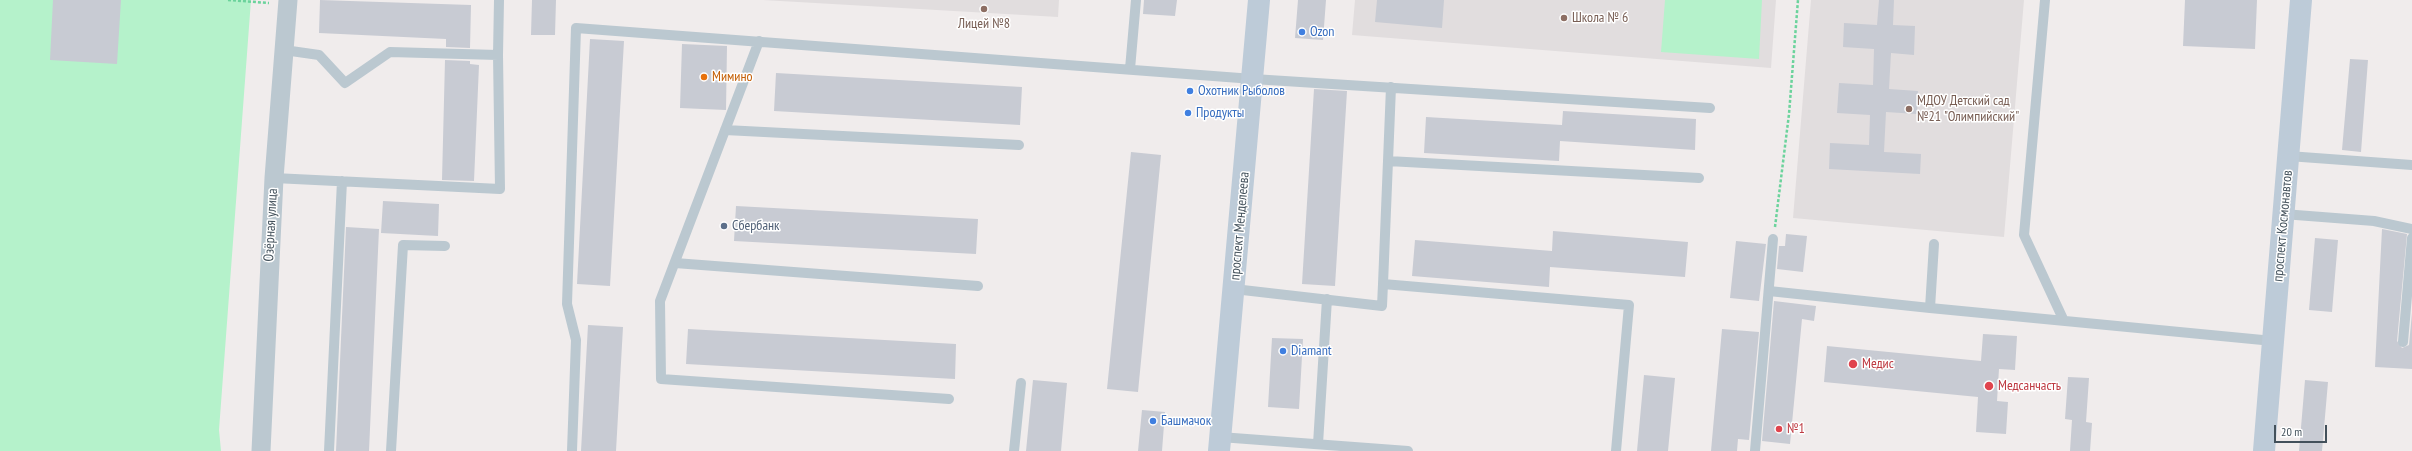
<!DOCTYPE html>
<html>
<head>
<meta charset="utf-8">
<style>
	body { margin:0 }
	#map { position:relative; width:2412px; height:451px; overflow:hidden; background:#f0ecec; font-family:"PT Sans Narrow",sans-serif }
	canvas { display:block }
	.scale { position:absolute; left:2274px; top:425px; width:53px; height:18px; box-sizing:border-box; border:2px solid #43515b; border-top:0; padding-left:5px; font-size:12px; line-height:14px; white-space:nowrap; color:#43515b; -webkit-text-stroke:3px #fff; paint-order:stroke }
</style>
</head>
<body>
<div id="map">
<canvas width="2412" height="451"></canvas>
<div class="scale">20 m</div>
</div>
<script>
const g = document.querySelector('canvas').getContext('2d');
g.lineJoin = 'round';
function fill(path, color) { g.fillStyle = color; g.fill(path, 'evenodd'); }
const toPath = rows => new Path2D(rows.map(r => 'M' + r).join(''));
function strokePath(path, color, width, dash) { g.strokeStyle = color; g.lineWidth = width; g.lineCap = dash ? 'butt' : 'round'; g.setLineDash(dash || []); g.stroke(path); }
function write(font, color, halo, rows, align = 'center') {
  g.font = font + ' "PT Sans Narrow",sans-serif'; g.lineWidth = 3; g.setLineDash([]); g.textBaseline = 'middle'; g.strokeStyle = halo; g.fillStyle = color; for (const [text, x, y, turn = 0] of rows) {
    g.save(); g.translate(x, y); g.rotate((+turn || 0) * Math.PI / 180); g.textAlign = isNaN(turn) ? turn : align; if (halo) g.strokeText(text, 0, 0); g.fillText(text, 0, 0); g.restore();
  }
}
const education = toPath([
	[763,0,1059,0,1058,17],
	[1355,0,1776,0,1771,68,1352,35],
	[1811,0,2024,0,2004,237,1793,218]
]);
const green = toPath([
	[0,0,251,0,219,430,221,451,0,451],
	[1665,0,1762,0,1759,59,1661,52]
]);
const building = toPath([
	[53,0,121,0,117,64,50,60],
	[320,0,471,5,470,48,446,47,446,39,319,33],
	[532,0,556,0,555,35,531,35],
	[1144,0,1177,0,1175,16,1143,14],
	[1298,0,1326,0,1323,40,1295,38],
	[1377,0,1444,0,1442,28,1375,22],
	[1879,0,1894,0,1893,25,1915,26,1914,55,1891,53,1889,89,1918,91,1917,114,1886,112,1884,152,1921,154,1920,174,1829,169,1830,143,1869,145,1870,115,1837,113,1839,83,1873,85,1874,49,1843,47,1844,23,1877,25],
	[2185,0,2257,0,2255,49,2183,46],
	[590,39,624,41,610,286,577,284],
	[682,44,727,46,726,110,680,108],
	[2350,59,2368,60,2361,152,2342,150],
	[445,60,470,61,470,64,479,65,474,181,442,180],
	[776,73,1022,87,1020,125,774,111],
	[1314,89,1347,91,1335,286,1302,284],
	[1563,111,1696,119,1695,150,1560,141,1559,161,1424,153,1426,117,1562,125],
	[1131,152,1161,155,1138,392,1107,389],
	[383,201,439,204,438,236,381,233],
	[736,206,978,219,976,254,734,241],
	[346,227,379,229,369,451,336,451],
	[2382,229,2407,234,2397,341,2402,348,2409,345,2412,313,2412,369,2375,367],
	[1553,231,1688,242,1685,277,1550,267,1549,287,1412,276,1415,240,1552,251],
	[1786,234,1807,236,1803,272,1777,269,1779,246,1785,246],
	[2315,238,2338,240,2332,312,2309,310],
	[1736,241,1766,244,1759,301,1730,298],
	[1774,301,1816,306,1814,321,1802,319,1790,444,1762,441],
	[588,325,623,327,616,451,581,451],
	[688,329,956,344,955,379,686,364],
	[1722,329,1759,332,1749,440,1738,439,1737,451,1711,451],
	[1983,334,2017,336,2015,370,1999,369,1997,401,2008,402,2006,434,1976,432,1978,397,1824,382,1827,346,1981,361],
	[1272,338,1303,339,1299,409,1268,407],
	[1644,375,1675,378,1668,451,1637,451],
	[2068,377,2089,378,2086,422,2092,423,2090,451,2070,451,2072,420,2065,419],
	[1033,380,1067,383,1061,451,1026,451],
	[2305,380,2328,382,2322,451,2299,451],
	[1142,410,1165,412,1162,451,1138,451]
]);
const path = toPath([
	[228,0,269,3],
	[1775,227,1789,114,1798,0]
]);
const lane = toPath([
	[2045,0,2024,235,2064,321],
	[759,41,660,301,661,379,949,399],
	[284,50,319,55,345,83,390,52,498,55,499,0],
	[1130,69,1136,0],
	[725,130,1019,145],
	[2288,156,2412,165],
	[1388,161,1699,178],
	[274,178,500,189,498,55],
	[2283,214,2374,221,2412,229],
	[1934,244,1930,308,2273,341],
	[675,263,978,286],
	[1383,284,1391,87],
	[1234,289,1382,306,1383,284,1629,305,1616,451],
	[1769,291,1930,308],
	[2403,342,2412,238],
	[1220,437,1408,451],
	[1318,444,1327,299],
	[329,451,342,181],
	[391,451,403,245,445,246],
	[572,451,576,340,567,304,576,28,1253,79,1710,108],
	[1014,451,1021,383],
	[1755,451,1773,239]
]);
const street = toPath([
	[261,451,274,178,288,0]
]);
const secondary = toPath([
	[1219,451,1259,0],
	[2264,451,2301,0]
]);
const markers = [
	[984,9,4,"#8d6e63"],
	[1564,18,4,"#8d6e63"],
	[1302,32,4,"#3f7fe0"],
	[704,77,4,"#e8710a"],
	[1190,91,4,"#3f7fe0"],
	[1909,109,4,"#8d6e63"],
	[1188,113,4,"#3f7fe0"],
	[724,226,4,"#5c6f8a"],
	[1283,351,4,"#3f7fe0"],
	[1853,364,5,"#e0444e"],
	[1989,386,5,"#e0444e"],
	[1153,421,4,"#3f7fe0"],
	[1779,429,4,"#e0444e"]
];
const educationNames = [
	["Школа № 6",1572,18],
	["Лицей №8",984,24,"center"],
	["МДОУ Детский сад",1917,101],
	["№21 \"Олимпийский\"",1917,117]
];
const shopNames = [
	["Ozon",1310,32],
	["Охотник Рыболов",1198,91],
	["Продукты",1196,113],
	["Diamant",1291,351],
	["Башмачок",1161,421]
];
const foodNames = [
	["Мимино",712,77]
];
const streetNames = [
	["Озёрная улица",271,225,-87],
	["проспект Менделеева",1240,226,-85],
	["проспект Космонавтов",2283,226,-85]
];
const serviceNames = [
	["Сбербанк",732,226]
];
const healthNames = [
	["Медис",1862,364],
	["Медсанчасть",1998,386],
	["№1",1787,429]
];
fill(education, '#e1ddde');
fill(green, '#b5f2cb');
fill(building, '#c8cbd3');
strokePath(path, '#6bd39c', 2.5, [3, 2]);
strokePath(lane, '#bbc8d0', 10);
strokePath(street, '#bbc8d0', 19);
strokePath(secondary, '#bdcbd8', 22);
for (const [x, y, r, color] of markers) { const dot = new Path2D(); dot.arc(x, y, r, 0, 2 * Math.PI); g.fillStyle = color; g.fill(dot); strokePath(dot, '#fff', 1.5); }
write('14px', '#785e54', '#fff', educationNames, 'left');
write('14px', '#366cbe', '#fff', shopNames, 'left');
write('14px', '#c56008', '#fff', foodNames, 'left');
write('14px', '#43515b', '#fff', streetNames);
write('14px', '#4e5e75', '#fff', serviceNames, 'left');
write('14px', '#be3a42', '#fff', healthNames, 'left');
</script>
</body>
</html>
